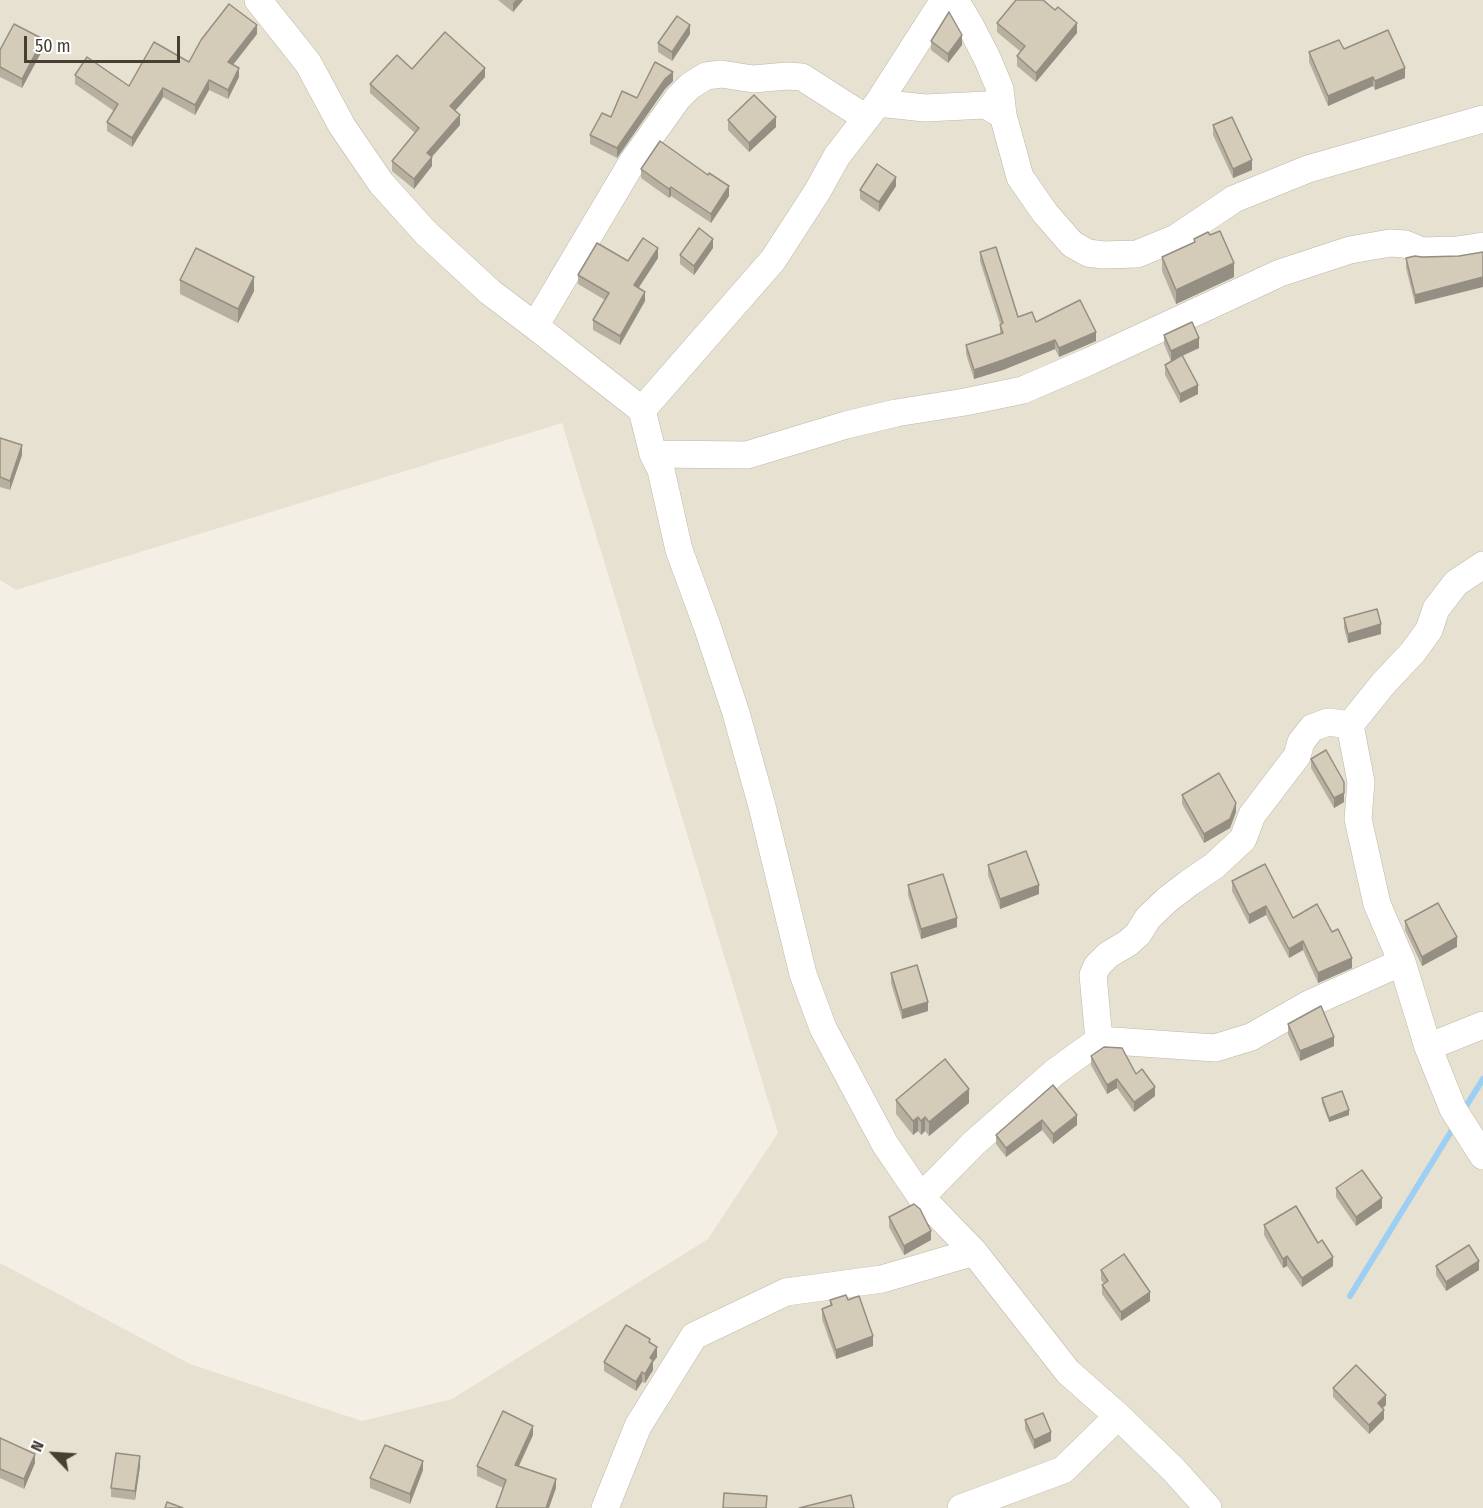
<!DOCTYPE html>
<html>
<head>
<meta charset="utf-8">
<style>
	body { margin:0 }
	#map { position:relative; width:1483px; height:1508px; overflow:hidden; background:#f3efe4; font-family:"Fira Sans Condensed",sans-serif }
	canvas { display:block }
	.north { position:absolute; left:24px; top:1424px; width:60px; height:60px; -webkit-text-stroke:4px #fff; paint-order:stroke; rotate:295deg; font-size:16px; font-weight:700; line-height:24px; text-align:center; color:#453f34 }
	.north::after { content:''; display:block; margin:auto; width:21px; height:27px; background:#453f34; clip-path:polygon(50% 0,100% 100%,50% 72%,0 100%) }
	.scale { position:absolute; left:24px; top:36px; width:156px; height:27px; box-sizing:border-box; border:3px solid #453f34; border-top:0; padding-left:8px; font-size:18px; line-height:21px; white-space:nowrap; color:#453f34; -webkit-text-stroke:4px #fff; paint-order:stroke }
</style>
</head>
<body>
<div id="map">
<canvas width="1483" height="1508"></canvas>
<div class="north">N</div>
<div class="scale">50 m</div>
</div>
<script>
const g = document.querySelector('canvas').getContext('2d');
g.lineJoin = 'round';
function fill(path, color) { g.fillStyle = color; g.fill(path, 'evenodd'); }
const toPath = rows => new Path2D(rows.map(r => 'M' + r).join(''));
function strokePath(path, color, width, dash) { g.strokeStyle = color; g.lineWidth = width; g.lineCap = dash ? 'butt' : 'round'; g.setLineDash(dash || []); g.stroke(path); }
const residential = toPath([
	[0,0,1483,0,1483,1508,0,1508,0,1263,190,1364,362,1421,452,1399,708,1239,778,1133,562,423,16,590,0,580]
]);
const stream = toPath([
	[1463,1111,1483,1079],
	[1350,1296,1455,1125]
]);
const minor = toPath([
	[258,0,308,63,342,126,381,183,426,233,490,292,535,326,642,410,653,454,661,470,679,550,707,626,736,713,762,806,803,974,823,1028,885,1144,921,1197,974,1252,1068,1372,1118,1416,1173,1469,1208,1508],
	[955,0,971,27,987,58,1000,89,1003,115],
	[878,103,944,0],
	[535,326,633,161,678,98,690,86,706,76,721,74,753,79,787,76,802,77,866,118],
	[642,410,773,260,817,192,837,156,878,103,925,108,986,105,1003,115,1020,177,1045,213,1072,244,1088,253,1103,255,1137,254,1176,238,1234,199,1308,169,1483,119],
	[653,454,747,455,846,425,896,413,965,402,1023,390,1090,361,1280,273,1350,250,1390,243,1405,244,1422,251,1457,250,1483,246],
	[1350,725,1383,684,1413,652,1429,630,1436,609,1456,583,1483,565],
	[1483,1025,1428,1047,1453,1109,1483,1156],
	[1099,1040,1215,1048,1251,1037,1309,1004,1402,962],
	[921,1197,974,1143,1055,1072,1099,1040,1093,975,1097,966,1108,955,1128,943,1138,934,1148,918,1168,899,1189,883,1214,866,1243,839,1252,815,1297,756,1301,742,1312,728,1328,722,1350,725,1361,782,1358,819,1377,904,1402,962,1428,1047],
	[605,1508,638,1426,694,1336,786,1292,882,1279,974,1252],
	[961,1508,1063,1470,1118,1416]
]);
const wall = toPath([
	[498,0,523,0,513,12],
	[1055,10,1077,33,1036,82,1017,66,1017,56,1021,52,997,32,997,23],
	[257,34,233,65,239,77,228,99,209,90,195,115,163,97,132,147,107,131,107,122,114,111,75,84,75,75,129,86],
	[690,34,672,61,658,52,658,43],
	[931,41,962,45,948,63,931,50],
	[43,49,22,88,0,77,0,50],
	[1344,49,1405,78,1375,90,1373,86,1328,106,1309,62,1309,52],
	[412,69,485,77,455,111,460,125,432,157,432,166,414,189,392,171,392,161,415,133,370,93,370,84],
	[673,81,665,89,617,158,590,144,590,135,611,117],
	[728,120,776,127,749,152,728,130],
	[1213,125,1252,170,1233,178,1213,135],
	[641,169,729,196,711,223,671,196,669,198,641,178],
	[896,186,879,212,860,199,860,190],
	[1194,239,1234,277,1176,304,1162,271,1162,257,1194,243],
	[713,248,694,275,680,264,680,255],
	[980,252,1018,317,1036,322,1096,341,1059,357,1055,349,1003,370,974,379,966,354,966,345,1000,334,1000,324,980,261],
	[1459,256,1415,304,1406,268,1406,258],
	[658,258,638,288,645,301,620,345,593,330,593,320,605,300,578,284,578,275,628,261],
	[180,280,254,291,238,323,180,294],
	[1164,335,1199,348,1182,356,1198,394,1180,403,1165,375,1165,365,1179,357,1171,361,1164,344],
	[0,438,22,455,10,490,0,487],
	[1344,618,1381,634,1348,643,1344,628],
	[1311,759,1344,791,1344,802,1334,808,1311,768],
	[1182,795,1236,812,1230,828,1204,843,1182,804],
	[988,865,1039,894,1000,909,988,875],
	[1232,881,1293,918,1352,968,1318,983,1303,950,1289,958,1266,915,1249,924,1232,891],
	[908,885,957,927,921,939,908,895],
	[1405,921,1457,947,1422,966,1405,930],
	[891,973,928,1011,902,1019,891,983],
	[1288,1024,1334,1046,1300,1061,1288,1034],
	[1091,1056,1136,1074,1155,1096,1134,1112,1117,1088,1107,1094,1091,1065],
	[1053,1085,1077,1125,1053,1144,1042,1130,1006,1157,996,1144,996,1135],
	[1322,1098,1349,1115,1329,1122,1322,1103],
	[896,1100,969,1103,929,1136,925,1131,921,1135,918,1131,913,1135,896,1114],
	[1336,1188,1382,1208,1356,1226,1336,1197],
	[889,1217,931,1240,904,1255,889,1227],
	[1264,1225,1318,1243,1333,1266,1302,1287,1287,1266,1283,1268,1264,1235],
	[1436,1266,1479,1270,1446,1291,1436,1275],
	[1101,1270,1150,1301,1121,1321,1102,1294,1102,1285,1104,1284,1101,1280],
	[830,1300,848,1300,873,1346,836,1359,822,1319,822,1309,830,1306],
	[650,1343,657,1357,653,1362,653,1370,645,1383,642,1382,636,1391,604,1371,604,1362],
	[1333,1388,1386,1405,1382,1408,1384,1419,1369,1434,1333,1397],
	[1025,1420,1051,1441,1034,1449,1025,1429],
	[533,1435,519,1466,556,1488,503,1488,477,1476,477,1466],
	[0,1438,35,1463,24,1489,0,1478],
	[140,1466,135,1500,111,1497,111,1488],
	[423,1470,410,1504,370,1488,370,1478]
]);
const shadedWall = toPath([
	[516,0,523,0,513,12,513,3],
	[1077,23,1077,33,1036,82,1036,73],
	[257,25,257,34,228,71,228,62],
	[690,25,690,34,672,61,672,52],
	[962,35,962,45,948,63,948,54],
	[43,39,43,49,22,88,22,79],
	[239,68,239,77,228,99,228,90],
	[485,68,485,77,450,116,450,106],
	[1405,68,1405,78,1375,90,1375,81],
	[673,72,673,81,665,89,617,158,617,148,665,79],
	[1373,77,1373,86,1328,106,1328,96],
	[209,80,209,90,195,115,195,105],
	[163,88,163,97,132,147,132,138],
	[460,115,460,125,427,162,427,153],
	[776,117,776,127,749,152,749,143],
	[432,157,432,166,414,189,414,179],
	[1252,160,1252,170,1233,178,1233,169],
	[896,177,896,186,879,212,879,202],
	[729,186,729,196,711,223,711,214],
	[671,187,671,196,669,198,669,189],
	[713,239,713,248,694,275,694,266],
	[658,248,658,258,634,295,634,285],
	[1234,263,1234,277,1176,304,1176,290],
	[254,277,254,291,238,323,238,309],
	[1483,277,1483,287,1415,304,1415,295],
	[645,292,645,301,620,345,620,336],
	[1096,332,1096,341,1059,357,1059,348],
	[1199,338,1199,348,1171,361,1171,351],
	[1055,340,1055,349,1003,370,974,379,974,370],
	[1198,385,1198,394,1180,403,1180,394],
	[22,445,22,455,10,490,10,481],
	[1381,624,1381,634,1348,643,1348,634],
	[1344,782,1344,802,1334,808,1334,798],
	[1236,803,1236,812,1230,828,1204,843,1204,834],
	[1039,885,1039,894,1000,909,1000,899],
	[1266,906,1266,915,1249,924,1249,915],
	[957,918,957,927,921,939,921,929],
	[1457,937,1457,947,1422,966,1422,957],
	[1303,941,1303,950,1289,958,1289,949],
	[1352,958,1352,968,1318,983,1318,973],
	[928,1002,928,1011,902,1019,902,1010],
	[1334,1037,1334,1046,1300,1061,1300,1051],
	[1117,1079,1117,1088,1107,1094,1107,1085],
	[1155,1087,1155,1096,1134,1112,1134,1102],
	[969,1089,969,1103,929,1136,929,1122],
	[1349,1110,1349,1115,1329,1122,1329,1118],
	[1077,1115,1077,1125,1053,1144,1053,1134],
	[918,1117,918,1131,913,1135,913,1121],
	[925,1117,925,1131,921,1135,921,1121],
	[1042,1120,1042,1130,1006,1157,1006,1148],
	[1382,1198,1382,1208,1356,1226,1356,1217],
	[931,1231,931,1240,904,1255,904,1246],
	[1287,1256,1287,1266,1283,1268,1283,1259],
	[1333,1257,1333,1266,1302,1287,1302,1278],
	[1479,1261,1479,1270,1446,1291,1446,1282],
	[1150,1292,1150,1301,1121,1321,1121,1312],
	[873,1336,873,1346,836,1359,836,1350],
	[657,1347,657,1357,653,1362,653,1370,645,1383,645,1374,650,1358],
	[642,1372,642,1382,636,1391,636,1382],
	[1386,1395,1386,1405,1378,1413,1378,1403],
	[1384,1410,1384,1419,1369,1434,1369,1425],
	[533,1426,533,1435,515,1474,515,1465],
	[1051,1432,1051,1441,1034,1449,1034,1440],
	[35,1454,35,1463,24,1489,24,1479],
	[140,1456,140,1466,135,1500,135,1491],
	[423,1461,423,1470,410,1504,410,1494],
	[556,1479,556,1488,549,1508,546,1508]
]);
const building = toPath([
	[1016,0,1043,0,1055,10,1058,7,1077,23,1036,73,1017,56,1025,46,997,23,1016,0],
	[229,4,257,25,228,62,239,68,228,90,209,80,195,105,163,88,132,138,107,122,118,104,75,75,87,57,129,86,154,42,189,62,201,40,229,4],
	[949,12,962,35,948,54,931,41,949,12],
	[677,16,690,25,672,52,658,43,677,16],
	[14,24,43,39,22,79,0,67,0,50,14,24],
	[1388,30,1405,68,1375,81,1373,77,1328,96,1309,52,1339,40,1344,49,1388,30],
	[445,32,485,68,450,106,460,115,427,153,432,157,414,179,392,161,419,128,370,84,397,55,412,69,445,32],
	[655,62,673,72,665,79,617,148,590,135,602,113,611,117,622,91,637,98,655,62],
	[754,95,776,117,749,143,728,120,754,95],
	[1232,117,1252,160,1233,169,1213,125,1232,117],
	[660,141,708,175,709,173,729,186,711,214,671,187,669,189,641,169,660,141],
	[877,164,896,177,879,202,860,190,877,164],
	[699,228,713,239,694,266,680,255,699,228],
	[1220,231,1234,263,1176,290,1162,257,1195,242,1194,239,1208,232,1210,235,1220,231],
	[643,238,658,248,634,285,645,292,620,336,593,320,609,293,578,275,597,243,628,261,643,238],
	[996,247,1018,317,1032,312,1036,322,1080,300,1096,332,1059,348,1055,340,1003,360,974,370,966,345,1003,333,1000,325,1003,323,980,252,996,247],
	[196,248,254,277,238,309,180,280,196,248],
	[1483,252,1483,277,1415,295,1406,258,1415,256,1422,257,1459,256,1483,252],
	[1192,322,1199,338,1171,351,1164,335,1192,322],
	[1182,355,1198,385,1180,394,1165,365,1182,355],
	[0,438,22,445,10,481,0,477,0,438],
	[1377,609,1381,624,1348,634,1344,618,1377,609],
	[1326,750,1344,782,1344,793,1334,798,1311,759,1326,750],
	[1219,773,1236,803,1230,819,1204,834,1182,795,1219,773],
	[1026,851,1039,885,1000,899,988,865,1026,851],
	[1265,864,1293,918,1317,904,1332,932,1338,929,1352,958,1318,973,1303,941,1289,949,1266,906,1249,915,1232,881,1265,864],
	[943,874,957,918,921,929,908,885,943,874],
	[1438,903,1457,937,1422,957,1405,921,1438,903],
	[917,965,928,1002,902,1010,891,973,917,965],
	[1321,1006,1334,1037,1300,1051,1288,1024,1321,1006],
	[1104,1047,1122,1048,1136,1074,1142,1069,1155,1087,1134,1102,1117,1079,1107,1085,1091,1056,1104,1047],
	[945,1059,969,1089,929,1122,925,1117,921,1121,918,1117,913,1121,896,1100,945,1059],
	[1053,1085,1077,1115,1053,1134,1042,1120,1006,1148,996,1135,1053,1085],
	[1342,1091,1349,1110,1329,1118,1322,1098,1342,1091],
	[1362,1170,1382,1198,1356,1217,1336,1188,1362,1170],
	[914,1204,920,1209,931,1231,904,1246,889,1217,914,1204],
	[1296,1206,1318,1243,1322,1240,1333,1257,1302,1278,1287,1256,1283,1259,1264,1225,1296,1206],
	[1469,1245,1479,1261,1446,1282,1436,1266,1469,1245],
	[1124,1254,1150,1292,1121,1312,1102,1285,1108,1281,1101,1270,1124,1254],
	[846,1295,848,1300,859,1296,873,1336,836,1350,822,1309,832,1305,830,1300,846,1295],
	[626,1325,650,1339,649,1342,657,1347,650,1358,653,1360,645,1374,642,1372,636,1382,604,1362,626,1325],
	[1356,1365,1386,1395,1378,1403,1384,1410,1369,1425,1333,1388,1356,1365],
	[503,1411,533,1426,515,1465,556,1479,546,1508,547,1508,496,1508,506,1480,477,1466,503,1411],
	[1043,1413,1051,1432,1034,1440,1025,1420,1043,1413],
	[0,1438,35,1454,24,1479,0,1469,0,1438],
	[385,1445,423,1461,410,1494,370,1478,385,1445],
	[116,1453,140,1456,135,1491,111,1488,116,1453],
	[724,1493,767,1496,766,1508,723,1508,724,1493],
	[851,1495,854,1508,799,1508,851,1495],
	[167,1502,183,1508,165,1508,167,1502]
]);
fill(residential, '#e7e1d2');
strokePath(stream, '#9dcef3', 6);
strokePath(minor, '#bfb7a7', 28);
strokePath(minor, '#fff', 27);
fill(wall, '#b7af9f');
fill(shadedWall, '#958e82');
fill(building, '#d5cbb9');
strokePath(building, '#958e82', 1.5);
</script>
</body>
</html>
